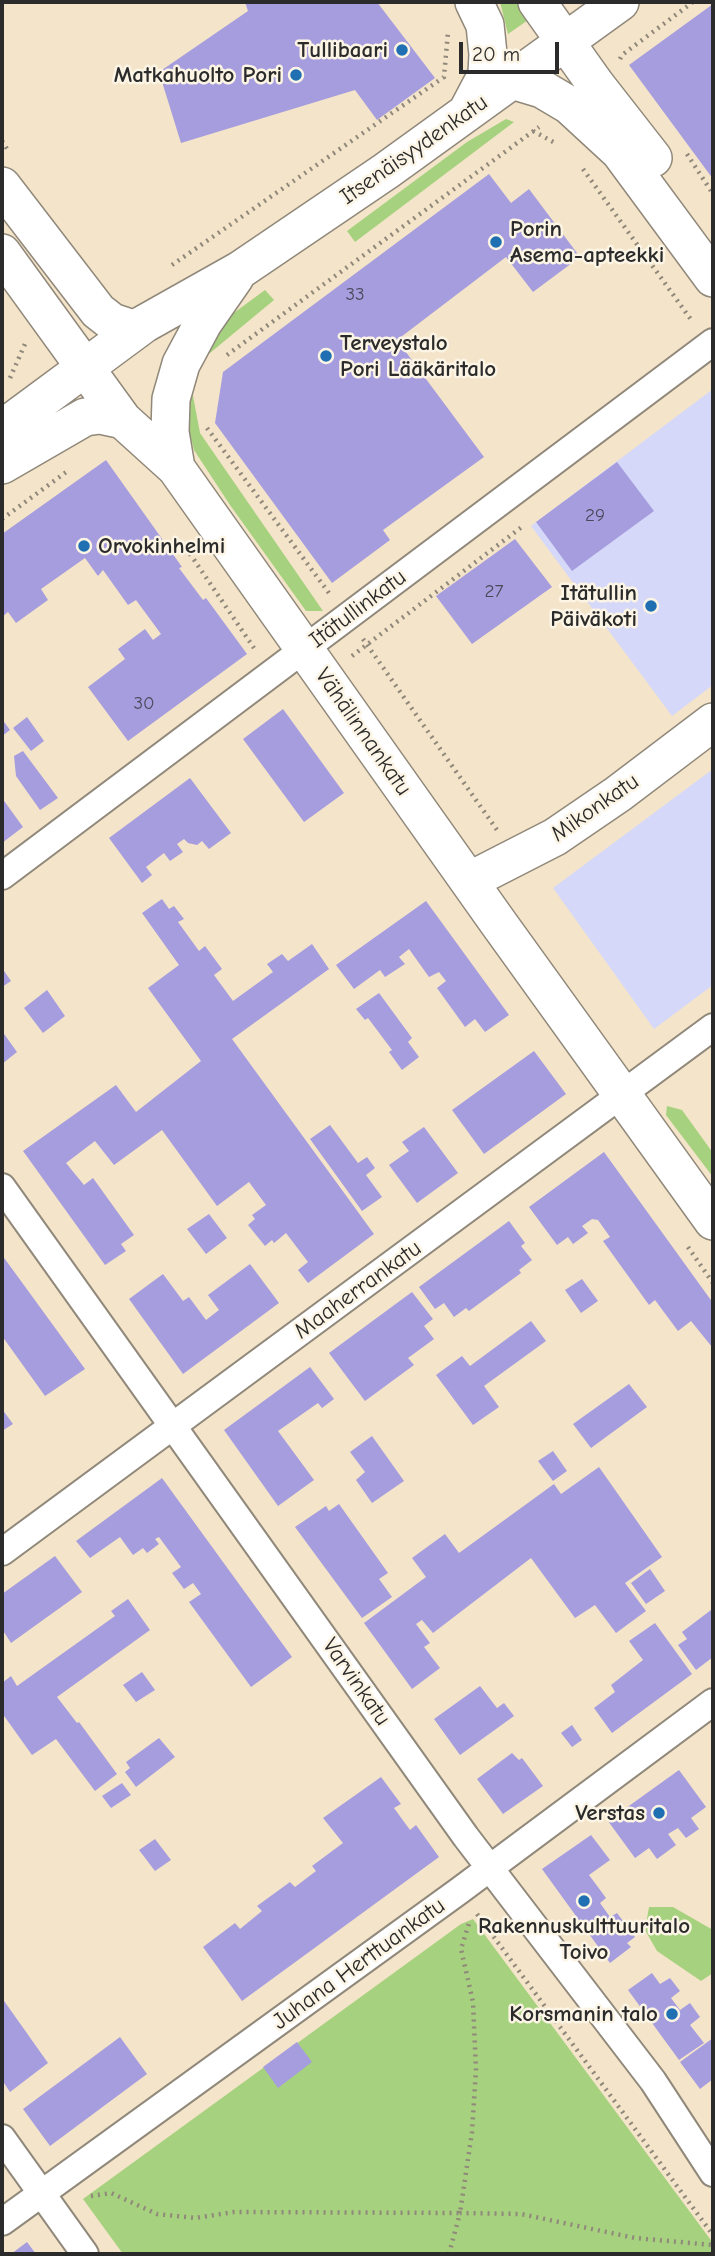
<!DOCTYPE html>
<html>
<head>
<meta charset="utf-8">
<style>
	body { margin:0 }
	#map { position:relative; width:715px; height:2256px; overflow:hidden; background:#f4e4c9; font-family:"Comic Neue",sans-serif }
	canvas { display:block }
	.frame { position:absolute; inset:0; border:4px solid #2b2b2b; pointer-events:none }
	.scale { position:absolute; left:459px; top:42px; width:100px; height:32px; box-sizing:border-box; border:4px solid #2b2b2b; border-top:0; padding-left:9px; font-size:21px; line-height:24px; white-space:nowrap; color:#2b2b2b; -webkit-text-stroke:5px #fcf5e5; paint-order:stroke }
</style>
</head>
<body>
<div id="map">
<canvas width="715" height="2256"></canvas>
<div class="frame"></div>
<div class="scale">20 m</div>
</div>
<script>
const g = document.querySelector('canvas').getContext('2d');
g.lineJoin = 'round';
function fill(path, color) { g.fillStyle = color; g.fill(path, 'evenodd'); }
const toPath = rows => new Path2D(rows.map(r => 'M' + r).join(''));
function strokePath(path, color, width, dash) { g.strokeStyle = color; g.lineWidth = width; g.lineCap = dash ? 'butt' : 'round'; g.setLineDash(dash || []); g.stroke(path); }
function write(font, color, halo, rows, align = 'center') {
  g.font = font + ' "Comic Neue",sans-serif'; g.lineWidth = 5; g.setLineDash([]); g.textBaseline = 'middle'; g.strokeStyle = halo; g.fillStyle = color; for (const [text, x, y, turn = 0] of rows) {
    g.save(); g.translate(x, y); g.rotate((+turn || 0) * Math.PI / 180); g.textAlign = isNaN(turn) ? turn : align; if (halo) g.strokeText(text, 0, 0); g.fillText(text, 0, 0); g.restore();
  }
}
const built = toPath([
	[713,389,713,685,672,716,531,526],
	[713,769,713,985,654,1029,553,888]
]);
const green = toPath([
	[500,2,520,2,531,18,508,34],
	[506,119,514,122,355,242,347,231,467,142],
	[265,290,274,300,210,353,197,353,212,329],
	[191,385,200,433,323,611,306,611,230,505,194,450,184,410],
	[667,1106,682,1110,713,1153,713,1177,666,1115],
	[649,1907,673,1907,713,1930,713,1973,701,1981,657,1951,645,1930],
	[473,1919,713,2243,713,2254,123,2254,83,2199,461,1924]
]);
const building = toPath([
	[245,2,377,2,435,78,377,120,355,90,181,143,159,72,248,11],
	[713,4,713,179,629,65],
	[489,174,511,203,529,189,580,257,533,292,506,257,397,340,484,457,383,530,390,540,332,583,215,423,223,372],
	[106,460,182,567,179,568,203,600,206,598,247,654,128,741,88,687,125,659,118,649,145,629,153,640,161,634,136,600,128,605,103,570,98,576,85,558,41,589,48,600,16,623,8,612,2,617,2,534],
	[617,462,654,511,572,571,536,522],
	[515,539,552,587,472,644,436,596],
	[283,709,344,793,304,822,243,739],
	[27,717,44,741,31,751,13,728],
	[2,719,10,730,2,736],
	[23,751,58,798,40,810,16,776,14,756],
	[190,778,231,833,209,849,202,841,197,845,188,843,184,839,177,844,183,852,170,861,164,853,146,867,152,875,142,883,109,838],
	[2,798,23,827,2,843],
	[162,899,169,909,174,906,184,919,178,922,199,951,205,946,222,969,214,975,233,1001,273,972,267,964,282,954,288,961,312,944,329,969,232,1039,374,1234,308,1283,298,1270,308,1262,286,1233,274,1243,272,1240,265,1246,248,1225,255,1219,252,1215,266,1205,249,1182,217,1206,162,1130,114,1165,95,1141,66,1163,84,1185,93,1178,134,1235,121,1244,126,1251,105,1265,23,1151,116,1085,136,1112,201,1061,148,988,179,965,142,913],
	[426,901,509,1015,485,1032,475,1019,465,1027,437,988,446,981,439,972,429,977,409,949,399,957,405,964,385,977,380,970,354,989,336,965],
	[2,968,11,981,2,987],
	[47,990,65,1016,43,1033,24,1008],
	[379,993,412,1038,408,1042,419,1057,402,1070,389,1052,392,1050,368,1018,365,1020,356,1009],
	[2,1031,17,1052,2,1064],
	[534,1051,566,1094,484,1154,452,1110],
	[330,1125,358,1163,367,1157,375,1168,366,1175,382,1197,362,1211,310,1139],
	[424,1127,458,1173,417,1203,389,1165,409,1151,402,1142],
	[604,1152,713,1303,712,1347,691,1321,678,1331,655,1300,649,1305,603,1241,610,1237,598,1220,592,1219,582,1226,588,1233,573,1244,568,1237,557,1245,529,1207],
	[209,1214,227,1238,206,1254,187,1229],
	[509,1221,525,1243,521,1246,532,1260,519,1270,521,1273,469,1311,466,1308,454,1317,444,1303,435,1309,419,1287],
	[2,1255,85,1369,45,1396,2,1336],
	[250,1264,279,1303,183,1374,129,1299,163,1274,183,1301,189,1297,206,1320,219,1310,208,1295],
	[582,1279,598,1301,581,1313,565,1290],
	[412,1292,433,1319,424,1326,434,1339,408,1358,414,1365,365,1401,329,1353],
	[531,1321,546,1341,484,1386,499,1407,473,1425,436,1375,462,1356,470,1366],
	[310,1367,334,1399,322,1408,318,1403,278,1431,314,1480,278,1506,224,1430],
	[629,1384,647,1407,591,1448,573,1424],
	[2,1409,13,1424,2,1431],
	[372,1436,404,1481,372,1503,356,1480,365,1472,350,1452],
	[553,1451,567,1471,553,1481,538,1461],
	[599,1467,662,1557,625,1583,646,1611,616,1633,595,1605,575,1618,531,1558,433,1633,422,1620,416,1624,430,1643,424,1647,440,1668,412,1689,364,1623,426,1577,412,1558,445,1534,459,1553,554,1484,561,1494],
	[162,1478,292,1657,251,1687,189,1602,201,1594,193,1583,184,1589,172,1573,181,1567,159,1537,155,1539,159,1544,147,1553,143,1548,133,1555,120,1537,90,1558,76,1541],
	[339,1504,388,1573,379,1579,392,1597,362,1618,295,1527,326,1506,329,1511],
	[55,1556,82,1592,11,1643,2,1629,2,1594],
	[650,1569,665,1591,646,1604,631,1583],
	[128,1599,150,1630,57,1697,77,1723,79,1722,117,1774,95,1791,56,1739,32,1755,2,1713,2,1683,11,1676,17,1686,115,1616,111,1611],
	[711,1610,713,1614,713,1657,696,1670,678,1645,687,1639,682,1632],
	[655,1623,692,1674,612,1733,594,1708,615,1692,611,1685,643,1660,629,1641],
	[142,1672,155,1690,136,1702,123,1685],
	[480,1686,497,1708,504,1703,514,1716,460,1755,434,1719],
	[572,1725,582,1740,572,1747,561,1733],
	[159,1738,175,1757,136,1787,125,1772,130,1768,126,1762],
	[512,1753,519,1760,522,1758,543,1786,503,1814,477,1779],
	[679,1770,706,1807,691,1818,699,1829,686,1838,678,1828,668,1834,676,1845,657,1859,649,1848,635,1858,608,1821],
	[381,1777,401,1804,394,1808,410,1830,416,1825,439,1857,242,2001,203,1947,235,1923,240,1929,262,1911,257,1906,290,1882,295,1887,316,1871,312,1866,343,1843,323,1818],
	[122,1783,131,1795,111,1808,102,1796],
	[591,1835,610,1860,589,1875,606,1898,600,1903,610,1917,617,1913,635,1937,627,1943,631,1947,610,1963,542,1869],
	[155,1839,171,1860,155,1871,139,1850],
	[652,1973,660,1984,670,1978,680,1991,671,1998,680,2010,690,2003,700,2017,690,2025,704,2043,679,2060,628,1990],
	[2,1998,48,2063,10,2092,2,2080],
	[120,2037,147,2074,50,2146,23,2109],
	[713,2038,713,2079,700,2089,680,2062],
	[297,2042,312,2062,278,2088,263,2067],
	[27,2242,36,2254,11,2254]
]);
const path = toPath([
	[620,59,622,55,693,2],
	[533,131,557,144],
	[2,141,9,152],
	[687,154,713,194],
	[583,169,692,321],
	[172,265,444,77,448,32],
	[227,355,539,127],
	[10,378,25,344],
	[207,428,329,593],
	[2,519,69,470],
	[186,548,256,651],
	[363,639,497,830],
	[352,656,523,526],
	[688,1247,713,1283],
	[477,1914,713,2235],
	[91,2196,111,2193,157,2214,195,2218,234,2212,460,2213,472,2132,476,2070,473,2002,461,1949,470,1920],
	[449,2254,460,2213,521,2214,635,2238,713,2245]
]);
const street = toPath([
	[2,876,713,342],
	[2,1187,466,1837,653,2081,713,2173],
	[2,1552,713,1027],
	[2,2138,85,2254],
	[2,2222,459,1891,713,1702]
]);
const secondary = toPath([
	[537,2,596,85,653,158],
	[512,80,542,89,569,105,620,152,713,278],
	[467,112,487,74,488,54,485,25,474,2],
	[2,186,98,311,112,322,136,330],
	[2,253,123,420,176,468,497,921,713,1221],
	[2,429,144,324,240,270,386,171,620,2],
	[2,465,85,417,100,415,123,420],
	[176,468,170,432,171,399,181,364,203,323,235,277],
	[469,881,555,837,618,794,713,722]
]);
const markers = [
	[402,50,7,"#1f6fb2"],
	[296,75,7,"#1f6fb2"],
	[496,242,7,"#1f6fb2"],
	[326,356,7,"#1f6fb2"],
	[84,546,7,"#1f6fb2"],
	[651,606,7,"#1f6fb2"],
	[659,1813,7,"#1f6fb2"],
	[584,1901,7,"#1f6fb2"],
	[672,2014,7,"#1f6fb2"]
];
const numberNames = [
	["33",355,295],
	["29",595,516],
	["27",494,592],
	["30",144,704]
];
const poiNames = [
	["Tullibaari",388,50],
	["Matkahuolto Pori",282,75],
	["Porin",510,229,"left"],
	["Asema-apteekki",510,255,"left"],
	["Terveystalo",340,343,"left"],
	["Pori Lääkäritalo",340,369,"left"],
	["Orvokinhelmi",98,546,"left"],
	["Itätullin",637,593],
	["Päiväkoti",637,619],
	["Verstas",645,1813],
	["Rakennuskulttuuritalo",584,1926,"center"],
	["Toivo",584,1952,"center"],
	["Korsmanin talo",658,2014]
];
const streetNames = [
	["Itsenäisyydenkatu",414,150,-35],
	["Itätullinkatu",358,609,-37],
	["Vähälinnankatu",363,732,55],
	["Mikonkatu",595,808,-35],
	["Maaherrankatu",358,1290,-36],
	["Varvinkatu",356,1682,55],
	["Juhana Herttuankatu",359,1964,-36]
];
fill(built, '#d5d8f9');
fill(green, '#a6d17e');
fill(building, '#a69dde');
strokePath(street, '#90887a', 30);
strokePath(secondary, '#90887a', 40);
strokePath(path, '#90887a', 4.5, [2, 5]);
strokePath(street, '#fff', 26);
strokePath(secondary, '#fff', 37);
for (const [x, y, r, color] of markers) { const dot = new Path2D(); dot.arc(x, y, r, 0, 2 * Math.PI); g.fillStyle = color; g.fill(dot); strokePath(dot, '#fcf5e5', 2.5); }
write('19px', '#4a4858', null, numberNames);
write('bold 23px', '#2b2b2b', '#fcf5e5', poiNames, 'right');
write('23px', '#2b2b2b', '#fcf5e5', streetNames);
</script>
</body>
</html>
